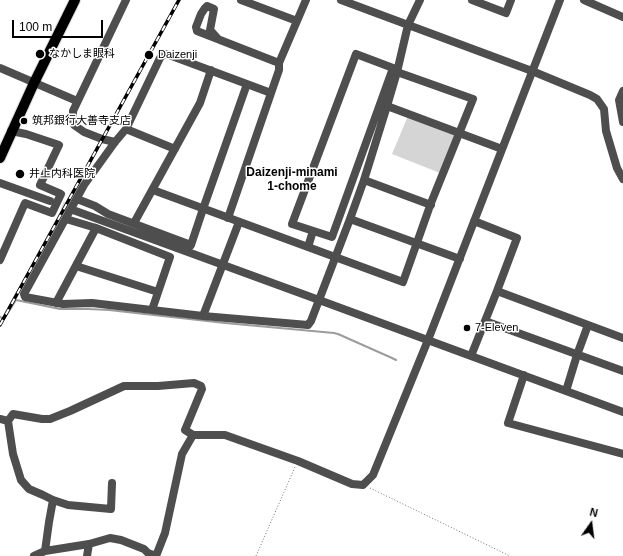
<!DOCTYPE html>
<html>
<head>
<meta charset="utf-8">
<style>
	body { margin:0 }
	#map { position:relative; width:623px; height:556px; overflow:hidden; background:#fff; font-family:Arial,sans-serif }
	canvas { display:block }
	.north { position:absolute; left:571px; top:504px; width:40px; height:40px; -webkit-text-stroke:3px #fff; paint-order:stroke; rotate:14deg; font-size:11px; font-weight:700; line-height:16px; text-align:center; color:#000 }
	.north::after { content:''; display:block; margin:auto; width:14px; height:18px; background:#000; clip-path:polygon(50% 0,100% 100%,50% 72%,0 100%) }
	.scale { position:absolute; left:12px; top:20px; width:91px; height:18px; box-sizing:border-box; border:2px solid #000; border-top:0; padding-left:5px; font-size:12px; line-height:14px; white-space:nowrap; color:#000; -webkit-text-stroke:3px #fff; paint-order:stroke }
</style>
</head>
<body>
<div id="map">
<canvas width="623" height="556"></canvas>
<div class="north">N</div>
<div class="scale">100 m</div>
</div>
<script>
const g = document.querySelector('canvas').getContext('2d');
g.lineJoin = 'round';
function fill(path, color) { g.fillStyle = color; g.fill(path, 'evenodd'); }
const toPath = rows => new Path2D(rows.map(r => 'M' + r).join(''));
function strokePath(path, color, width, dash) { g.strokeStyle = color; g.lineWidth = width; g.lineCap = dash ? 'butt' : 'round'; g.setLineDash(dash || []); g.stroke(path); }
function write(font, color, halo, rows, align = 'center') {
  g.font = font + ' Arial,"Noto Sans JP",sans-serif'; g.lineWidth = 3; g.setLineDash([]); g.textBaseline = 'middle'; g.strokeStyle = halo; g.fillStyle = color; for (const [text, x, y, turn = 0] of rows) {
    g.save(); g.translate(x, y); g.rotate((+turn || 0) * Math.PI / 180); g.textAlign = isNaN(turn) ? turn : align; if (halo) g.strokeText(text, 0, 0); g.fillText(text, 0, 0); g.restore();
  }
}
const green = toPath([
	[408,116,455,135,440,173,392,154]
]);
const stream = toPath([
	[0,317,4,319,16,300,60,309,88,309,109,310,225,323,334,333,338,334,392,358,396,360]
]);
const minorTunnel = toPath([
	[51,201,73,210]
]);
const path = toPath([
	[370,488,510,556],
	[256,556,295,467]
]);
const minor = toPath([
	[241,0,297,21],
	[341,0,532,71,590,95,597,99,604,109,606,131,617,168,623,179],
	[472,0,506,13,511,0],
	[584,0,623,17],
	[218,39,210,30,214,9,207,6,205,8,201,14,196,27,197,31,279,63,306,0],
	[356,54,393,68,332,237,292,224,356,54],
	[0,68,77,101],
	[623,91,619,100,623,122],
	[271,93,169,55,164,54,160,58,126,129,115,142,84,185,24,294,25,297,63,304,92,303,203,316,308,325,311,321,319,300,350,219,364,180,387,106,397,72,408,25,420,0],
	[387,106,502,149],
	[126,129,175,149],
	[115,142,102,139,84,132,74,125,73,121,73,111,126,0],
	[364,180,431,205],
	[0,183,50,201],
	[153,190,403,282,431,203,473,99,397,72],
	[77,199,95,206,108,214,191,245,203,209,247,84],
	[73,210,319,300,623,412],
	[228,218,279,70,279,63],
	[66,219,96,228,170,257,152,310],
	[350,219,460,259],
	[474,221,517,238,497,291,623,338],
	[134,223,200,103,211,70],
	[308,247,313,231],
	[0,260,25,203,52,213,61,194,40,185,59,145,26,134,11,131],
	[76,266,158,292],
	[56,303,96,228],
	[203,316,239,222],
	[485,321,623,371],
	[471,356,497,291],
	[524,375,508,423,623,454],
	[566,391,577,355,588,325],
	[0,419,8,421,13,454,21,480,29,489,43,495,53,500,68,505,111,509,112,483],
	[8,421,13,414,42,419,50,419,70,411,124,386,158,386,194,383,201,386,202,389,185,430,193,435,225,435,298,461,352,484,363,485,373,475,428,340,560,0],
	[45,551,49,522,53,500],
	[34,556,45,551,89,544,110,538,121,540,144,549,148,553,156,556],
	[87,556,89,544],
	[156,556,165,533,182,454,193,435]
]);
const major = toPath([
	[0,158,34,83,75,0]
]);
const rail = toPath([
	[0,325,179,0]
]);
const markers = [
	[40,54,5,"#000"],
	[149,55,5,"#000"],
	[24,121,4,"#000"],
	[20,174,5,"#000"],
	[467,328,4,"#000"]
];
const poiNames = [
	["なかしま眼科",49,54],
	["Daizenji",158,55],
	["筑邦銀行大善寺支店",32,121],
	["井上内科医院",29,174],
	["7-Eleven",475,328]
];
const neighbourhoodNames = [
	["Daizenji-minami",292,173],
	["1-chome",292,187]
];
fill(green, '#d5d5d5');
strokePath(stream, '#9c9c9c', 2);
strokePath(minorTunnel, '#d9d9d9', 8, [8, 4]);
strokePath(major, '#dbdbdb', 12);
strokePath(path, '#707070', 1, [1, 2]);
strokePath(minor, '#4e4e4e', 8);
strokePath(major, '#000', 10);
strokePath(rail, '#000', 3.5);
strokePath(rail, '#fff', 2, [6]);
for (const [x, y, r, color] of markers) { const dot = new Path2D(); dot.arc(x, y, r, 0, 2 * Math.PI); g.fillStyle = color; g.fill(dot); strokePath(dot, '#fff', 1.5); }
write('11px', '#000', '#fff', poiNames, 'left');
write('bold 12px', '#000', '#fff', neighbourhoodNames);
</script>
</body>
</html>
